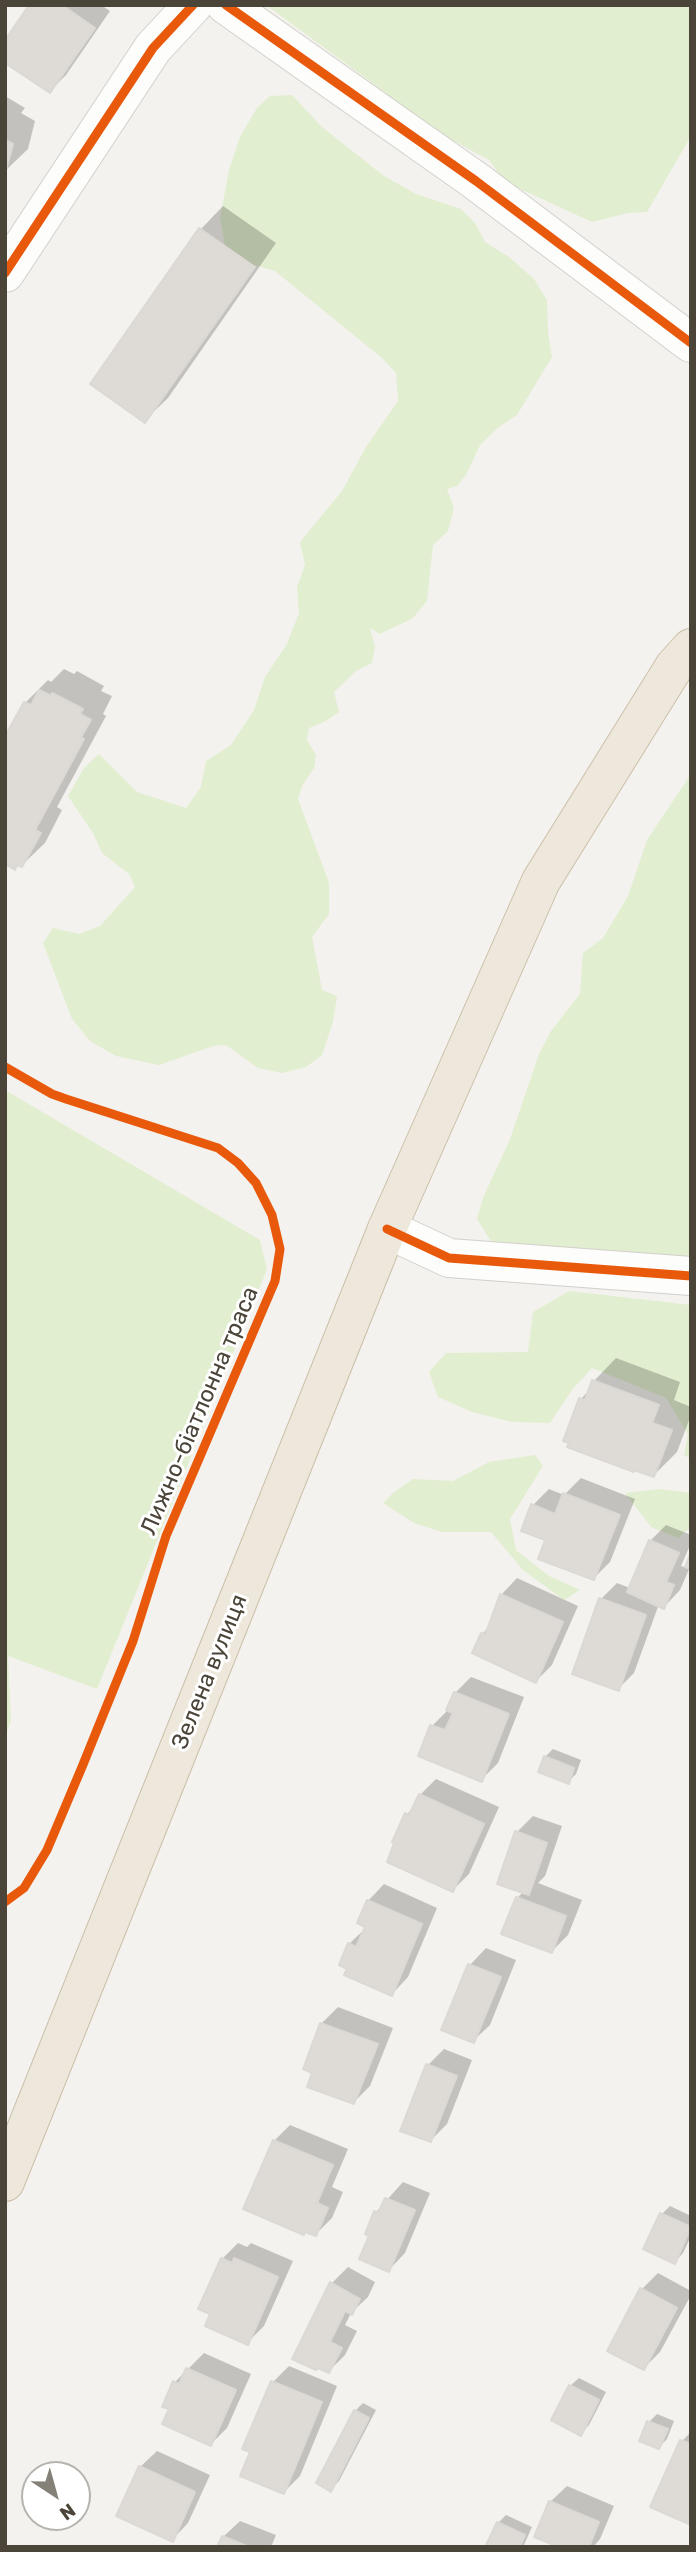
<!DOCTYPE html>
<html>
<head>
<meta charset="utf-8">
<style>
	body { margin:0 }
	#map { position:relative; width:696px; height:2552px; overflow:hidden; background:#f4f2ee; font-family:Rubik,sans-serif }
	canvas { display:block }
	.frame { position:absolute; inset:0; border:7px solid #4b4439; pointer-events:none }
	.north { position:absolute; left:21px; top:2461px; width:70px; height:70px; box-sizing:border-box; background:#fff; border:2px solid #b7b4b0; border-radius:50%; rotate:144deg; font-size:19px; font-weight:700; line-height:28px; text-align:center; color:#4b4439 }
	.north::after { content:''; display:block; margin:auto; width:24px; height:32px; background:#868178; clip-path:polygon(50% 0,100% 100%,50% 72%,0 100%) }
</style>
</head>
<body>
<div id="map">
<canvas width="696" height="2552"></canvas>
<div class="frame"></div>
<div class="north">N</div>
</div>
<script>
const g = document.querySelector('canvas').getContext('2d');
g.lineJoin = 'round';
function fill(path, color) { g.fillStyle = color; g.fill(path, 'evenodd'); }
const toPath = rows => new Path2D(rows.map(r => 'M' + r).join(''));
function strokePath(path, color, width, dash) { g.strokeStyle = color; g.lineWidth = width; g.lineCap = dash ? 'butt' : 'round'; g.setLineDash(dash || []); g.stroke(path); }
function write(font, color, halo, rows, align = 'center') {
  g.font = font + ' Rubik,sans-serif'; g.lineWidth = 6; g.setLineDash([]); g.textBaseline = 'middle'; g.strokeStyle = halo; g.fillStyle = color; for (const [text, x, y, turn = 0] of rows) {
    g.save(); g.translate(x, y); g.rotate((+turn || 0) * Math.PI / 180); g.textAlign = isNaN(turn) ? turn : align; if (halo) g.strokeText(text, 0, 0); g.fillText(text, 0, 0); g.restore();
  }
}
const green = toPath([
	[266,5,691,5,691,136,647,212,628,213,592,222,505,182,489,160,408,116,386,93],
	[292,95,322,127,384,176,416,194,461,209,475,223,485,242,509,257,534,279,547,300,548,332,552,357,517,415,500,426,480,445,466,475,457,486,447,489,454,508,448,531,433,545,427,601,413,618,380,634,370,628,375,647,372,663,356,671,334,692,339,712,324,722,309,728,307,740,316,755,314,768,302,786,298,799,329,883,329,914,312,937,322,990,337,996,333,1022,322,1055,306,1067,282,1073,258,1068,226,1045,213,1046,159,1065,116,1056,90,1041,72,1019,43,943,53,928,79,934,100,926,135,887,129,874,102,853,93,833,68,796,84,768,99,754,137,792,186,808,201,787,206,761,231,745,254,710,265,677,287,644,299,613,297,587,305,565,300,542,342,491,366,447,398,401,396,373,382,358,275,271,227,257,220,218,229,170,240,137,257,108,270,96],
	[691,774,691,1267,501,1257,477,1219,483,1198,510,1139,539,1054,551,1031,580,994,583,953,603,938,628,896,647,840],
	[5,1090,260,1240,267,1269,97,1689,8,1656,11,1721,5,1736],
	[569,1291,691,1305,691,1459,684,1455,688,1434,666,1398,592,1368,572,1390,550,1423,512,1422,472,1412,438,1397,429,1372,446,1353,528,1352,533,1312],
	[535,1455,543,1466,510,1519,516,1550,549,1576,580,1590,564,1600,523,1570,491,1532,442,1532,414,1523,383,1503,394,1492,413,1479,453,1481,489,1462],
	[659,1489,691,1493,691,1527,678,1538,651,1527,625,1493]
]);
const shadow = toPath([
	[31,5,101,5,110,11,66,75,50,91],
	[5,96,25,108,21,113,35,121,28,149,5,171],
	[223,206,276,243,168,398,145,420,93,384,201,229],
	[64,669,74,674,77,671,104,686,101,691,112,696,103,714,106,716,57,807,62,810,45,843,22,865,19,864,15,868,25,703,48,680,51,682],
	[616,1358,680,1382,674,1400,691,1407,691,1415,677,1452,654,1475,571,1442,581,1399,591,1388,594,1381],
	[581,1478,635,1499,610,1562,594,1578,547,1539,533,1505,549,1489,564,1495],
	[666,1525,691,1535,691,1543,681,1566,687,1568,691,1558,690,1567,680,1590,664,1607,659,1604,634,1673,618,1689,601,1599,617,1583,630,1588,650,1541],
	[517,1578,578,1606,552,1665,536,1681,482,1634,489,1627,501,1595],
	[471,1677,524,1697,498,1763,481,1780,432,1726,449,1709,455,1693],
	[553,1749,581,1760,576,1774,568,1782,545,1757],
	[436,1779,499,1807,469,1874,453,1890,407,1814,415,1806,420,1795],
	[533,1816,562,1826,545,1876,538,1883,582,1900,568,1935,552,1951,517,1898,524,1891,517,1832],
	[384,1884,437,1908,408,1977,392,1994,349,1944,368,1926,368,1901],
	[486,1948,516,1960,490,2025,473,2041,443,2029,470,1965],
	[338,2007,393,2028,370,2086,354,2102,315,2072,321,2024],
	[444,2049,472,2060,447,2124,431,2140,428,2065],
	[290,2125,348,2149,332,2187,343,2192,332,2218,316,2234,274,2141],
	[403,2182,430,2193,405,2253,389,2270,372,2235,367,2233,376,2212],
	[670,2206,691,2216,691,2236,683,2253,675,2262,662,2214],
	[238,2243,247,2247,251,2243,293,2261,264,2326,248,2342,213,2313,222,2259],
	[348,2267,375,2282,368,2297,351,2313,345,2325,357,2331,345,2355,329,2371,332,2283],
	[658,2273,691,2291,691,2295,660,2352,644,2368,642,2289],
	[204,2353,251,2374,227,2428,211,2444,171,2408,175,2382],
	[289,2366,337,2386,300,2476,284,2492,252,2451,273,2382],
	[579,2378,606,2392,589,2425,581,2433,553,2419,570,2386],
	[363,2403,376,2410,339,2481,331,2489,355,2411],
	[657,2414,674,2421,667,2439,659,2447,649,2422],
	[691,2432,691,2523,682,2441],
	[157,2451,210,2475,188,2523,172,2540,140,2467],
	[567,2486,614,2506,600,2539,593,2547,563,2547,550,2502],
	[506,2515,532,2527,523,2547,487,2547,498,2523],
	[240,2521,276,2535,271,2547,219,2547,223,2537]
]);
const building = toPath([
	[29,5,62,5,95,28,50,93,5,63,5,40,29,5],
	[5,140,13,144,5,174,5,140],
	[199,228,255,267,145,423,90,384,199,228],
	[39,690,51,696,52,693,83,709,80,714,91,720,81,737,84,739,35,830,41,833,22,867,17,865,15,870,5,864,5,736,24,702,31,705,39,690],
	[592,1380,659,1405,652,1423,672,1430,654,1477,634,1470,634,1472,567,1447,569,1443,563,1441,579,1398,585,1400,592,1380],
	[563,1493,620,1515,594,1580,538,1559,545,1540,521,1531,531,1504,555,1514,563,1493],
	[649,1540,679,1553,666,1582,674,1585,664,1609,627,1592,649,1540],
	[691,1553,691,1569,685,1567,691,1553],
	[500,1594,563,1622,536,1683,472,1653,481,1633,485,1635,500,1594],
	[599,1598,646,1615,619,1691,572,1674,599,1598],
	[454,1692,509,1714,482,1782,418,1756,430,1725,445,1730,453,1713,446,1710,454,1692],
	[544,1756,574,1768,569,1784,538,1772,544,1756],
	[419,1794,484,1824,453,1892,387,1862,394,1843,392,1842,405,1813,409,1815,419,1794],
	[515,1831,547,1843,529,1895,497,1884,515,1831],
	[516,1897,566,1916,552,1953,501,1934,516,1897],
	[367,1900,422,1924,392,1996,344,1975,347,1969,339,1965,348,1943,356,1947,365,1927,357,1923,367,1900],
	[468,1964,501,1977,474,2043,441,2030,468,1964],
	[320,2023,378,2044,354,2104,307,2087,312,2073,303,2069,320,2023],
	[426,2064,457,2076,431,2142,400,2131,426,2064],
	[273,2140,333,2165,317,2203,328,2208,316,2236,305,2232,304,2235,243,2209,273,2140],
	[385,2198,415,2210,389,2272,359,2259,369,2236,365,2234,374,2211,378,2213,385,2198],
	[660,2213,691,2227,675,2264,643,2249,660,2213],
	[221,2258,232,2263,234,2258,278,2277,248,2345,205,2326,210,2314,198,2309,221,2258],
	[330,2282,360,2299,352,2315,345,2311,330,2342,342,2348,329,2373,318,2368,316,2370,292,2359,330,2282],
	[640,2288,677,2308,644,2370,607,2351,640,2288],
	[186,2368,236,2390,211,2446,162,2424,169,2409,162,2407,173,2381,179,2384,186,2368],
	[271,2381,322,2402,284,2494,240,2476,250,2452,242,2449,271,2381],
	[569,2385,599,2400,581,2436,551,2420,569,2385],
	[354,2410,369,2418,331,2492,316,2483,354,2410],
	[647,2421,668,2429,659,2449,639,2441,647,2421],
	[680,2440,691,2444,691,2525,650,2507,680,2440],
	[139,2466,195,2492,173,2542,116,2516,139,2466],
	[549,2501,599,2522,589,2547,559,2547,534,2537,549,2501],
	[497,2522,525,2535,520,2547,485,2547,497,2522],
	[222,2536,249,2547,217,2547,222,2536]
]);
const minor = toPath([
	[226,5,476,181,691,343],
	[5,273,153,48,193,5],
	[387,1229,449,1258,691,1276]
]);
const highway = toPath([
	[5,2182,387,1229,541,881,674,667,691,648]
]);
const cycleway = toPath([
	[226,5,476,181,691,343],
	[5,273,153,48,193,5],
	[5,1067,52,1094,66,1099,218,1148,238,1163,256,1183,272,1215,280,1249,275,1281,166,1536,133,1641,82,1767,47,1850,24,1888,5,1902],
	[387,1229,449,1258,691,1276]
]);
const streetNames = [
	["Лижно-біатлонна траса",200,1411,-67],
	["Зелена вулиця",210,1672,-68]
];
fill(green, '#e1eecf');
fill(shadow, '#0003');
fill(building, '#dedbd6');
strokePath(building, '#dcd9d4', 2);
strokePath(minor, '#d2d0cb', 40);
strokePath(highway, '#ccbfa9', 40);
strokePath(minor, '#fdfdfc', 38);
strokePath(highway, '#ede8db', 38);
strokePath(cycleway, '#e8590c', 9);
write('23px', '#4b4439', '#fff', streetNames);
</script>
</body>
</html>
